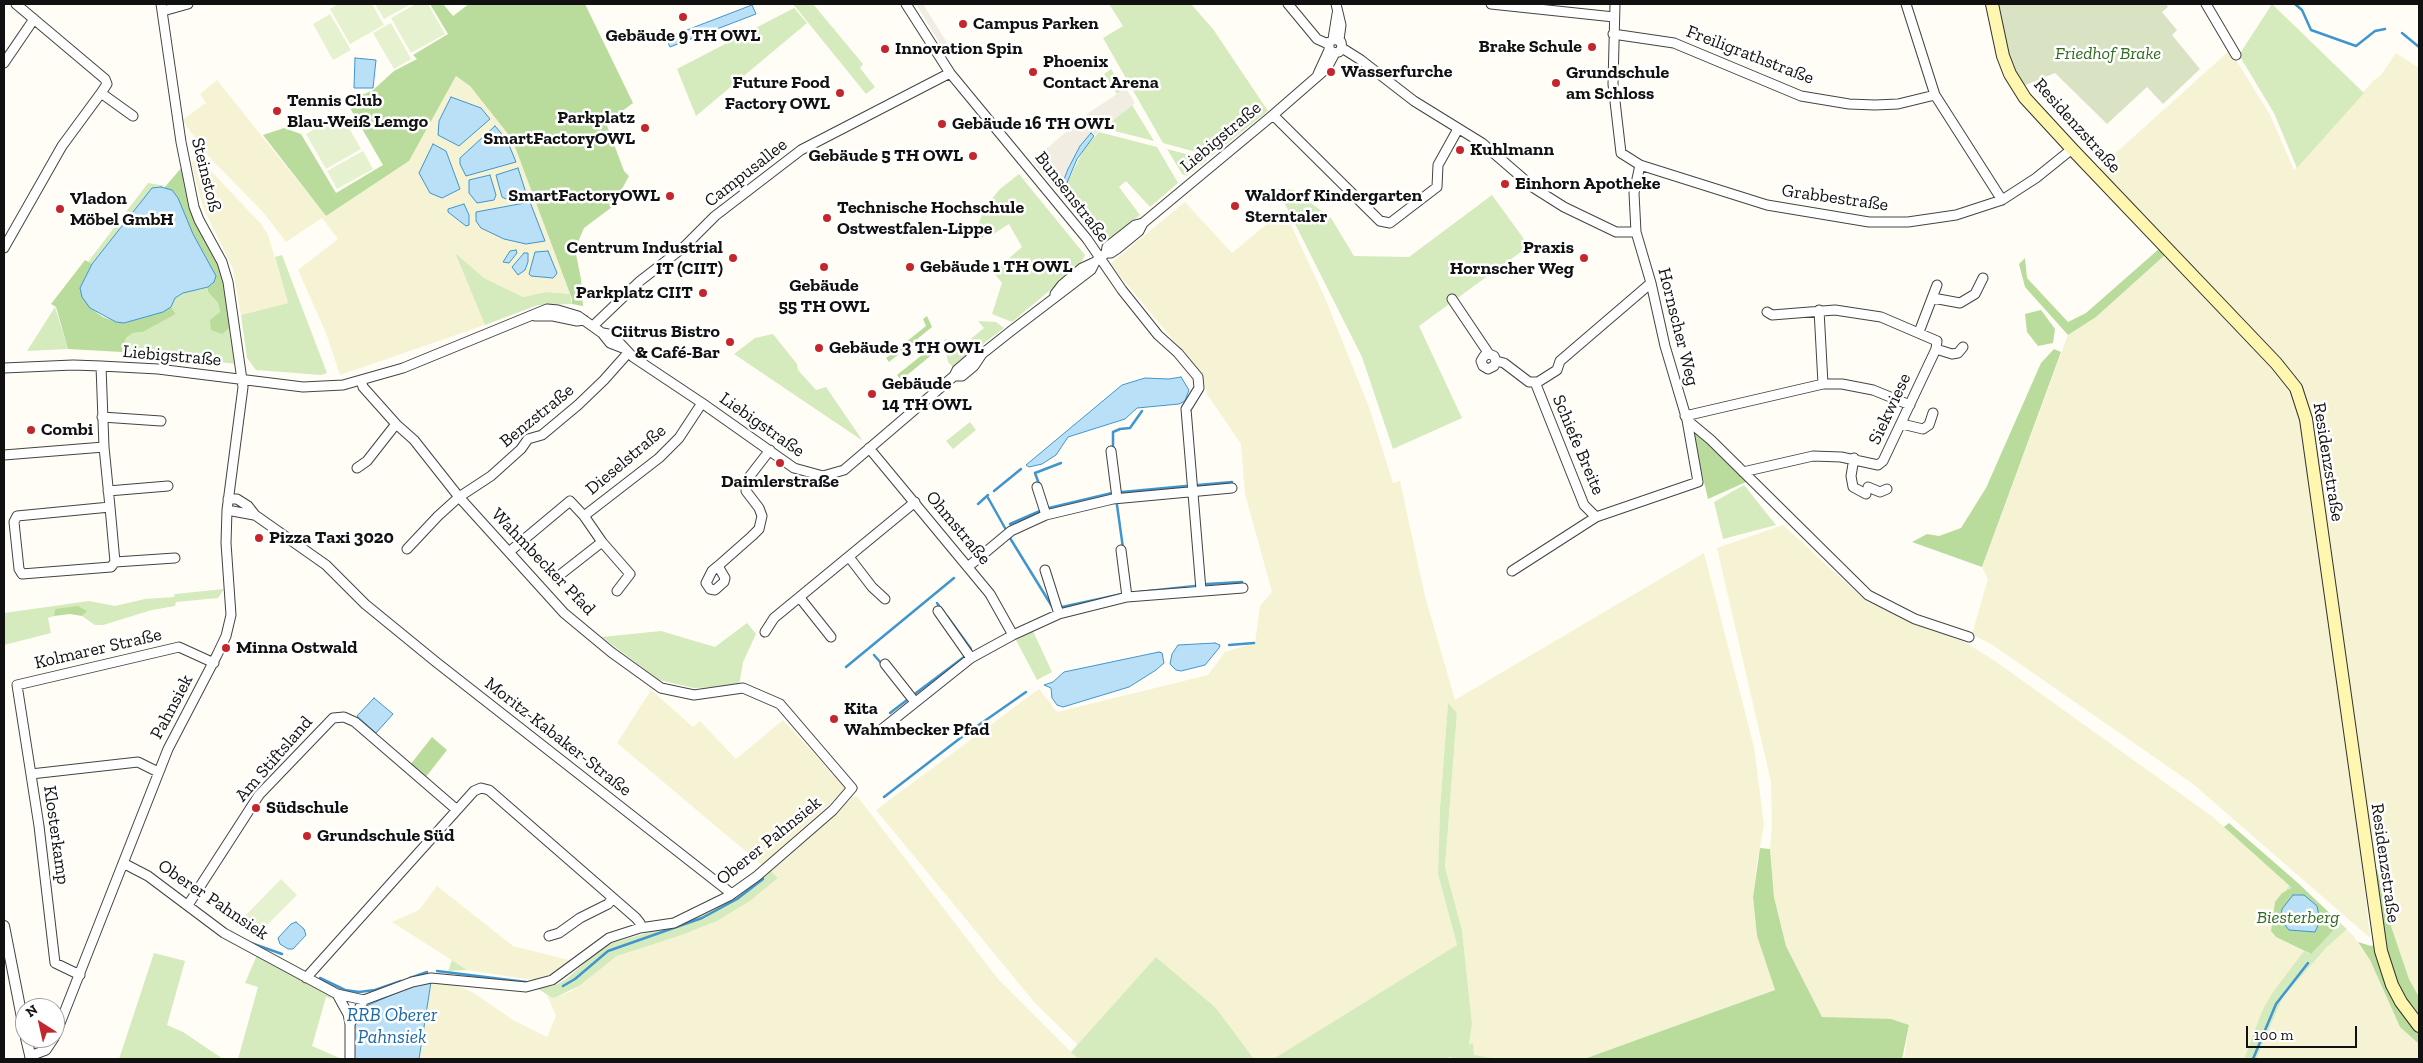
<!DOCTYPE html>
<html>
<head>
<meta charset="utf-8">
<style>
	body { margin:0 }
	#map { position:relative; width:2423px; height:1063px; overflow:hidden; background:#fffdf5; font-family:"Zilla Slab",serif }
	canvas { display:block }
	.frame { position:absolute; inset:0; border:5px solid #111; pointer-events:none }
	.north { position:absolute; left:15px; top:998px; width:50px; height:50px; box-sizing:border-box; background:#fff; border:1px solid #a0a0a0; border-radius:50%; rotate:325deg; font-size:14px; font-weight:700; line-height:20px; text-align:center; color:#111 }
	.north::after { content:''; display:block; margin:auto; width:18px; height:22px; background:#c4262e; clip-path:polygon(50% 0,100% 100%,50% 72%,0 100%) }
	.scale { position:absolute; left:2246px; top:1026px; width:111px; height:22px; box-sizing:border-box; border:2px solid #111; border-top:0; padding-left:6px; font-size:15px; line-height:18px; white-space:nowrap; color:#111; -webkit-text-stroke:4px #fff; paint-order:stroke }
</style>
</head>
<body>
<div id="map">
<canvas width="2423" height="1063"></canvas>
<div class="frame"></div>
<div class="north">N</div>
<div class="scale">100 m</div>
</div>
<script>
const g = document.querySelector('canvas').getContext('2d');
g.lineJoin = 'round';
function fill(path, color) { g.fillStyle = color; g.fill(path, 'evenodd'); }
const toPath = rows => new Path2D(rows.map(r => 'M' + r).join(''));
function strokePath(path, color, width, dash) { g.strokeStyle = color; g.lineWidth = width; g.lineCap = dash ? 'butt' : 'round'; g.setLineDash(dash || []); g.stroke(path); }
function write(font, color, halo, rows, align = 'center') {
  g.font = font + ' "Zilla Slab",serif'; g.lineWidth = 5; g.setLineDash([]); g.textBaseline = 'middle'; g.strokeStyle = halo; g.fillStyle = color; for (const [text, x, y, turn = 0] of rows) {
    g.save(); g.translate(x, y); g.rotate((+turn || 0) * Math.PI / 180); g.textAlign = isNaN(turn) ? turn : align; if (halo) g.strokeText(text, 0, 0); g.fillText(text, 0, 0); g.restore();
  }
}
const farmland = toPath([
	[2230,50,2270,115,2294,170,2373,81,2381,75,2396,53,2419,68,2419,997,2409,979,2391,926,2365,812,2306,402,2098,169],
	[456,76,470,86,512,139,570,294,546,292,523,297,484,278,455,254,485,325,340,375,326,333,298,270,338,239,322,218,286,242,263,212,210,158,182,120,206,103,200,94,217,80,326,216,409,161],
	[198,157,261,224,268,235,288,303,241,315,233,269,203,207,191,163],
	[1185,202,1232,253,1284,210,1325,298,1369,407,1393,483,1400,481,1425,596,1455,700,1704,553,1754,747,1764,825,1757,863,1753,897,1757,936,1775,990,1584,1059,1467,1059,1472,1024,1462,930,1445,867,1457,713,1448,704,1440,809,1438,874,1457,945,1273,1059,1254,1059,1216,1008,1156,957,1078,1045,1035,1003,876,810,1039,689,1057,712,1208,675,1225,652,1255,643,1260,606,1272,592,1245,494,1241,444,1207,394,1203,376,1110,264],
	[2166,254,2272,368,2291,392,2302,420,2357,816,2370,938,2193,784,1994,646,1972,634,1988,579,1982,567,2068,335,2096,317],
	[1783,525,1867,602,1966,643,1995,661,2213,817,2292,888,2271,931,2276,937,2304,951,2262,1011,2244,1059,1904,1059,1909,1025,1822,1017,1786,946,1774,897,1770,849,1772,826,1771,782,1717,548],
	[651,690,693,727,700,721,736,759,783,720,846,789,762,865,617,743],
	[857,796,998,979,1078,1059,419,1059,431,982,452,983,474,993,513,1020,547,1037,556,1016,547,995,552,998,556,997,572,991,617,956,682,935,717,921,750,901,778,878,769,869,833,816,852,797],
	[437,886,513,946,573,961,554,977,539,981,467,970,392,922,419,910],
	[2344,928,2352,934,2370,960,2400,1027,2419,1044,2419,1059,2256,1059,2283,997]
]);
const green = toPath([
	[793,4,813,4,863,64,860,68,875,87,866,94],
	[1109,4,1191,4,1213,29,1268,111,1211,156,1163,143,1103,38,1123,26],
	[2272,4,2364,93,2297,168,2274,113,2239,55],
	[794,8,807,23,696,116,677,69],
	[1111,69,1123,89,1117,94,1104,74],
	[1132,105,1154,141,1103,128],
	[1099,132,1157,147,1178,183,1150,207,1126,181,1119,187,1140,215,1106,242,1103,242,1059,191,1066,185,1084,149],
	[1167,149,1205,159,1207,160,1187,176,1182,174],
	[1019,174,1085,255,1080,265,1012,322,992,314,1002,283,993,272,1022,247,1009,224,992,235,988,233,979,240,976,238,977,228,985,207,1000,189],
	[148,183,166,186,152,188,92,264,88,262],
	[1277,188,1294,190,1331,218,1354,256,1409,257,1492,195,1529,246,1419,326,1462,418,1393,449,1362,357],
	[455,253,484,278,523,297,546,292,570,294,572,304,538,305,485,325],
	[282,255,327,373,321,375,256,370,247,358,241,315,288,303,275,257],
	[208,287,208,292,218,303,220,312,232,316,237,364,122,352,126,338,133,333,143,332,176,314,171,307,175,298,183,293],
	[55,307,68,349,27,351],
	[978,321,996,322,1004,328,953,367,948,362,944,340,947,339,956,350,961,347,984,328],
	[773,334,797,364,798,370,816,390,826,387,863,441,734,354,755,338],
	[970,422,976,430,953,449,946,441],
	[1744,485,1776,525,1723,539,1714,502],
	[224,589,218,598,176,602,175,606,152,610,103,625,95,625,82,616,86,611,55,609,54,616,48,618,51,633,4,645,4,613,89,601,115,606,145,599,174,597,175,594],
	[747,623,756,634,743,662,739,686,694,688,659,680,602,637,661,631,715,647],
	[1033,631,1052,672,1037,680,1016,640],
	[1448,703,1457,713,1445,867,1462,930,1472,1024,1469,1045,1473,1043,1474,1055,1499,1059,1450,1059,1452,1057,1442,1059,1273,1059,1457,945,1438,874,1440,809],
	[769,869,778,878,750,901,717,921,682,935,617,956,579,986,556,997,552,998,537,988,553,986,565,980,595,954,612,943,674,925],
	[2293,881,2347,929,2327,947,2283,997,2256,1059,2244,1059,2262,1011,2273,992,2304,951,2310,954,2276,903],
	[154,953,185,961,167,1025,183,1032,223,1059,119,1059],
	[257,955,334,999,326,997,312,1046,342,1059,238,1059,258,987,245,983],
	[1156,957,1216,1008,1254,1059,1078,1059,1071,1052],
	[452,960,467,970,448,971]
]);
const forest = toPath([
	[430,4,443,4,453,16,469,4,585,4,633,103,606,123,624,171,629,176,612,207,584,228,575,249,581,279,583,306,572,304,572,299,512,139,470,86,456,76,409,161,326,216,263,135,284,128,301,134,336,193,383,165,346,101,372,91,394,71,417,59,413,55,448,34],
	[182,167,197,226,212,250,225,282,232,316,229,328,222,334,211,330,210,320,220,312,218,303,208,292,208,287,213,282,216,276,193,234,178,198,172,190,164,188],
	[2160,248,2166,254,2096,317,2068,335,2025,287,2019,264,2025,258,2027,278,2068,322,2086,313],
	[85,260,92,264,80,288,90,308,103,317,116,322,124,323,163,312,171,307,176,314,143,332,133,333,126,338,122,352,68,349,56,307,51,304],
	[2041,310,2055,329,2053,343,2038,346,2027,332,2025,314],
	[927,316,932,327,889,362,886,358,926,326,923,319],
	[937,343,939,349,901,380,897,375],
	[2054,349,2061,352,1982,567,1912,542,1927,534,1939,536,1961,528,1986,488,2041,363],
	[1691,427,1746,482,1708,499],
	[78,606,87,611,82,616,70,614,54,616,55,609],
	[432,737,447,750,425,778,410,765],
	[2229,823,2298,883,2340,923,2311,954,2276,937,2271,931,2275,902,2282,893,2292,888,2224,827],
	[1760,848,1770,849,1774,897,1786,946,1822,1017,1891,1019,1909,1025,1902,1059,1584,1059,1775,990,1757,936,1753,897],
	[2377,869,2391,926,2409,979,2419,997,2419,1044,2400,1027,2370,960,2358,942,2371,946,2384,942,2373,871]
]);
const cemetery = toPath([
	[1997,4,2166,4,2168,7,2162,12,2177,30,2172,35,2200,69,2163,104,2147,87,2107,124,2055,73,2023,86,2013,70]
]);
const pitch = toPath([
	[338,4,372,4,384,25,350,44,330,9],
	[375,4,411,4,384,19],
	[416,4,428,4,445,34,411,53,391,18],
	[330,14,351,50,333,60,313,24],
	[391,23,411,59,394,69,373,33],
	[341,114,361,149,326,169,306,134],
	[363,151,373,169,337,189,327,171],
	[281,879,297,895,262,930,246,915]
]);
const plaza = toPath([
	[916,4,923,4,952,51,946,54],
	[1126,88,1135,103,1094,136,1077,159,1066,185,1058,192,1032,161,1087,114]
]);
const water = toPath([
	[752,5,756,14,670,47,666,38,752,5],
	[355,58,376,60,373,88,354,88,355,58],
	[451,97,481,108,490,119,459,146,438,135,439,121,451,97],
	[495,126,507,140,516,162,466,176,460,164,460,158,495,126],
	[1091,133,1094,136,1077,159,1066,185,1063,182,1068,169,1080,146,1091,133],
	[433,144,446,151,460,189,442,198,430,193,419,173,433,144],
	[518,168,526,193,506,199,502,197,496,175,518,168],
	[490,175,496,195,494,200,477,203,469,193,469,180,490,175],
	[161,187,172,190,178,198,193,234,216,276,214,282,208,287,183,293,175,298,171,307,163,312,124,323,116,322,90,308,82,297,80,288,92,264,152,188,161,187],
	[530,202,545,241,526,244,504,239,481,228,476,221,476,212,530,202],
	[464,204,469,215,469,225,466,226,448,212,448,209,464,204],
	[516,250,517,253,509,263,503,262,510,251,516,250],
	[548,251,557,273,555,276,553,278,531,276,529,274,535,252,548,251],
	[524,253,528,253,528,262,525,270,518,275,512,267,524,253],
	[1181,377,1189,390,1185,401,1179,404,1137,408,1125,419,1068,437,1056,455,1042,464,1029,467,1026,465,1122,385,1145,378,1169,379,1181,377],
	[1215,643,1220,645,1219,648,1205,665,1181,671,1176,670,1170,664,1172,654,1178,645,1215,643],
	[1159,652,1162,653,1164,663,1156,670,1129,687,1063,707,1057,705,1052,698,1051,688,1044,685,1053,682,1064,672,1159,652],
	[374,698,393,714,376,733,357,716,374,698],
	[2293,895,2304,895,2317,906,2320,921,2315,932,2289,930,2285,925,2281,915,2282,909,2293,895],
	[296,922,304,929,306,935,293,949,288,949,280,944,278,938,291,924,296,922],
	[431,982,419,1059,352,1059,355,1023,364,1007,416,984,431,982]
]);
const stream = toPath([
	[2295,4,2302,10,2311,30,2356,46,2375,31,2385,29],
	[2402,33,2419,47],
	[1113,448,1113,432,1120,429,1130,428,1142,411],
	[1039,484,1035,473,1061,463],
	[1198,485,1232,482],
	[994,491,1021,469],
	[1122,492,1186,486],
	[987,496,1005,528],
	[978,504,988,495],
	[1117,505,1123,548],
	[1049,508,1112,493],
	[1010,524,1040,511],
	[1010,538,1053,608],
	[1207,584,1242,582],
	[1139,592,1195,586],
	[937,603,942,610],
	[1062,607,1122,594],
	[947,616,971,649],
	[1229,645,1254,643],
	[874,655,881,663],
	[846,667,954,578],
	[916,693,964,657],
	[890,713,907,700],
	[884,797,963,736,1026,692],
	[251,943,282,954],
	[437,971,526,982],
	[320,978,345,990,359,992,375,990,401,981],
	[410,978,427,972],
	[563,986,575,979,608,951,702,918,737,899,763,879],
	[2253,1059,2276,1004,2308,963]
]);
const minor = toPath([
	[16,4,105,79,107,84,101,93],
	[906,4,950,73,1087,239,1122,290,1158,335,1178,353,1198,377,1199,388,1186,409,1201,590],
	[1288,4,1317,39,1328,44],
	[1336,4,1341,25,1339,40],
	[1491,4,1614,17],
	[1906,4,1935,95,2002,200],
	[2206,4,2236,55],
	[163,11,188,4],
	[1613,34,1674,43,1801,96,1849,104,1875,105,1898,104,1935,95],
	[1333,39,1337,14],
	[1342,48,1361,60,1414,101,1482,143,1534,188,1564,207,1616,232,1636,232],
	[4,63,34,19],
	[1318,74,1329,50,1329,42,1335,39,1341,42,1342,48,1339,52,1335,53,1329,50],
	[1273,115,1380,221,1390,223,1437,187,1438,165,1458,129],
	[1640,165,1767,205,1869,222,1908,222,1956,215,2002,200,2036,178,2072,149],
	[4,248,62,146,101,93,133,116],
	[1106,253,1111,253,1117,249,1139,231,1143,223],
	[1055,294,1062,285,1082,268,1095,262],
	[1933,298,1960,303,1975,294,1983,278],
	[1452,299,1489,354],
	[1819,310,1823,384],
	[535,316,553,316,577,321,584,320],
	[593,326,640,281,684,247,715,216,801,150,950,73],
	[1919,332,1937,285],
	[603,333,608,334,617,340,633,357,702,403,794,468,823,476,844,470,954,376,957,370,971,358,981,354],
	[1936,349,1952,354,1958,353,1963,347],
	[1496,361,1494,366,1488,369,1483,366,1481,361,1484,356,1489,354,1494,356,1496,361,1504,363,1529,382,1538,382,1557,370,1560,361,1651,283],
	[101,366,104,447,110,507,17,516,14,522,19,569,22,574,111,567,115,562,110,507],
	[4,368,73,365,101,366,158,369,303,387,343,385,403,368,547,309,558,310,578,316,602,333,610,343,623,348],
	[954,376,962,376,974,366,982,354,1011,331,1091,270,1095,262,1106,253,1107,247,1135,225,1143,223,1273,115,1327,68,1335,53],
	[1535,382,1584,505,1596,517,1698,482,1687,420,1665,346,1651,283,1636,232,1634,193,1640,165,1621,153,1613,84,1615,4],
	[1685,416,1823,384,1842,384,1873,390,1910,405],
	[102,417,161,421],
	[1687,420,1711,440,1868,595,1915,619,1969,637],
	[1902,424,1923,429,1929,425,1933,413],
	[869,448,990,594,1013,635],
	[1111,451,1117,498],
	[4,455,104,447],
	[1854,458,1851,476,1853,487,1866,494],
	[357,468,367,461,396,424],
	[1743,472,1813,456,1841,457,1878,465,1883,461,1936,349,1937,341,1881,317,1835,310,1772,315,1767,312],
	[1037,487,1046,515],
	[1868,487,1880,492,1887,489],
	[108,491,168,486],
	[228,499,237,499,248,506,255,515,326,565,365,604,436,662,732,894],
	[227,510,254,515],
	[584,516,659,458,679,438,702,403],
	[602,542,630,574,617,591],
	[407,549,438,516,459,497,491,476,521,449,528,439,542,435,578,405,604,380,628,353],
	[1121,550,1127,597],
	[509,552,570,501,584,516,602,542,556,578],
	[849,557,872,587,885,599],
	[115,562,175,558],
	[718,566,725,578,724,582,715,590,710,589,706,583,712,571,718,566,752,536,759,529,762,516,759,508,746,491,746,481,770,450],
	[969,566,1011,531,1046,515,1113,499,1232,488],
	[1045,570,1059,614],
	[1512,571,1596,517],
	[800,598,831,637],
	[938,611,971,658],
	[765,632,774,618,915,502],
	[885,664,915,702],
	[882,729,971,658,1013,635,1059,614,1127,597,1243,588],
	[31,774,138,762,158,772],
	[123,863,148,876,224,933,337,994,364,1000,412,982,431,978,526,987,552,980,609,938,640,928,674,923,729,896,757,876,833,810,852,788,780,704,743,688,694,695,661,688,611,652,564,613,459,497,414,440,396,424,363,387,361,380],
	[188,905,259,795,333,718,344,717,355,722,457,810],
	[549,936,559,933,580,918,608,904,613,898],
	[80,975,55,963,39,826,17,685,179,647,214,663],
	[306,978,474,791,481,788,489,790,636,918,640,923,640,928],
	[337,994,348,1014,350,1024],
	[55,1036,168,749,217,655,226,636,231,615,226,543,227,510,243,387,228,282,222,262,199,220,194,207,181,142,161,4],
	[30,1056,46,1050,54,1038],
	[350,1059,350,1024,364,1000]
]);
const tertiary = toPath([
	[4,926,25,1033],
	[26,1038,31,1059]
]);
const secondary = toPath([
	[1992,4,2003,56,2010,74,2025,98,2072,149,2276,363,2296,388,2306,419,2381,951,2392,985,2401,1002,2419,1026]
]);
const markers = [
	[683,17,5,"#c4262e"],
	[963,24,5,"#c4262e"],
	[1592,47,5,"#c4262e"],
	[885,49,5,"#c4262e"],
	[1033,72,5,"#c4262e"],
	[1331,72,5,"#c4262e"],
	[1556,83,5,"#c4262e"],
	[840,93,5,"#c4262e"],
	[277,111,5,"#c4262e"],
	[942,124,5,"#c4262e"],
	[645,128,5,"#c4262e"],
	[1460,150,5,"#c4262e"],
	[973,156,5,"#c4262e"],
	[1505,184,5,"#c4262e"],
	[670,196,5,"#c4262e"],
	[1235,206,5,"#c4262e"],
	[60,209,5,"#c4262e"],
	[827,218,5,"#c4262e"],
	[733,258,5,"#c4262e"],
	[1584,258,5,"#c4262e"],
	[824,267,5,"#c4262e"],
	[910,267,5,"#c4262e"],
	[703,293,5,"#c4262e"],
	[730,342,5,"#c4262e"],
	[819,348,5,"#c4262e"],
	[872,394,5,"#c4262e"],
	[31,430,5,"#c4262e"],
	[780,463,5,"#c4262e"],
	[259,538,5,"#c4262e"],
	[226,648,5,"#c4262e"],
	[834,719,5,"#c4262e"],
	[256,808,5,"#c4262e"],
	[307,836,5,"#c4262e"]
];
const poiNames = [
	["Campus Parken",973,24],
	["Gebäude 9 TH OWL",683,36,"center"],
	["Brake Schule",1582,47,"right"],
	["Innovation Spin",895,49],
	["Phoenix",1043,62],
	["Contact Arena",1043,83],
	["Wasserfurche",1341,72],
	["Grundschule",1566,73],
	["am Schloss",1566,94],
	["Future Food",830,83,"right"],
	["Factory OWL",830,104,"right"],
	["Tennis Club",287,101],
	["Blau-Weiß Lemgo",287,122],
	["Parkplatz",635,118,"right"],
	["SmartFactoryOWL",635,139,"right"],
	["Gebäude 16 TH OWL",952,124],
	["Kuhlmann",1470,150],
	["Gebäude 5 TH OWL",963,156,"right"],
	["Einhorn Apotheke",1515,184],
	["SmartFactoryOWL",660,196,"right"],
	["Waldorf Kindergarten",1245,196],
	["Sterntaler",1245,217],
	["Vladon",70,199],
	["Möbel GmbH",70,220],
	["Technische Hochschule",837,208],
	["Ostwestfalen-Lippe",837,229],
	["Centrum Industrial",723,248,"right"],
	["IT (CIIT)",723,269,"right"],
	["Praxis",1574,248,"right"],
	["Hornscher Weg",1574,269,"right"],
	["Gebäude 1 TH OWL",920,267],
	["Gebäude",824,286,"center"],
	["55 TH OWL",824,307,"center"],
	["Parkplatz CIIT",693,293,"right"],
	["Ciitrus Bistro",720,332,"right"],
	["& Café-Bar",720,353,"right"],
	["Gebäude 3 TH OWL",829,348],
	["Gebäude",882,384],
	["14 TH OWL",882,405],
	["Combi",41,430],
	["Daimlerstraße",780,482,"center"],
	["Pizza Taxi 3020",269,538],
	["Minna Ostwald",236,648],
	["Kita",844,709],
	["Wahmbecker Pfad",844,730],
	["Südschule",266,808],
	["Grundschule Süd",317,836]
];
const parkNames = [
	["Friedhof Brake",2108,54],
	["Biesterberg",2298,918]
];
const streetNames = [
	["Freiligrathstraße",1750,55,21],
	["Residenzstraße",2077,126,48],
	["Liebigstraße",1221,137,-40],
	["Campusallee",746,173,-38],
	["Steinstoß",206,175,76],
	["Bunsenstraße",1072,197,52],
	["Grabbestraße",1835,198,8],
	["Hornscher Weg",1678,327,76],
	["Liebigstraße",172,356,5],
	["Siekwiese",1890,409,-65],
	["Benzstraße",537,416,-39],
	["Liebigstraße",762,425,35],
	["Schiefe Breite",1578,445,67],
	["Dieselstraße",626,460,-40],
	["Residenzstraße",2328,462,81],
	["Ohmstraße",958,528,50],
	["Wahmbecker Pfad",543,562,46],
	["Kolmarer Straße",98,649,-13],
	["Pahnsiek",172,707,-62],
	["Moritz-Kabaker-Straße",558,737,38],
	["Am Stiftsland",274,759,-49],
	["Klosterkamp",56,835,82],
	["Oberer Pahnsiek",769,841,-39],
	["Residenzstraße",2385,863,82],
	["Oberer Pahnsiek",213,900,34]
];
const waterNames = [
	["RRB Oberer",392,1016],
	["Pahnsiek",392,1038]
];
fill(farmland, '#f6f3d4');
fill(green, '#d5ebbd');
fill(forest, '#b9dc9c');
fill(cemetery, '#d9e3c4');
fill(pitch, '#e6f2cf');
fill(plaza, '#f1ede2');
fill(water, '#b9e0f7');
strokePath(water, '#3f96cf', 1);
strokePath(stream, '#3f96cf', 2.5);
strokePath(minor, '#444', 11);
strokePath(tertiary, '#444', 12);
strokePath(secondary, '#333', 14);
strokePath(minor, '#fff', 9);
strokePath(tertiary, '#fff', 10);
strokePath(secondary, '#fff6b0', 12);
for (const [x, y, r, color] of markers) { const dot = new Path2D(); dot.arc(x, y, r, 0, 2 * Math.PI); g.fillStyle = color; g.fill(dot); strokePath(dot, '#fff', 2); }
write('bold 18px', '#111', '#fff', poiNames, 'left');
write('italic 18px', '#2f6b1f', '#fff', parkNames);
write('18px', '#111', '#fff', streetNames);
write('italic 19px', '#1768a6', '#fff', waterNames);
</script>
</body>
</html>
